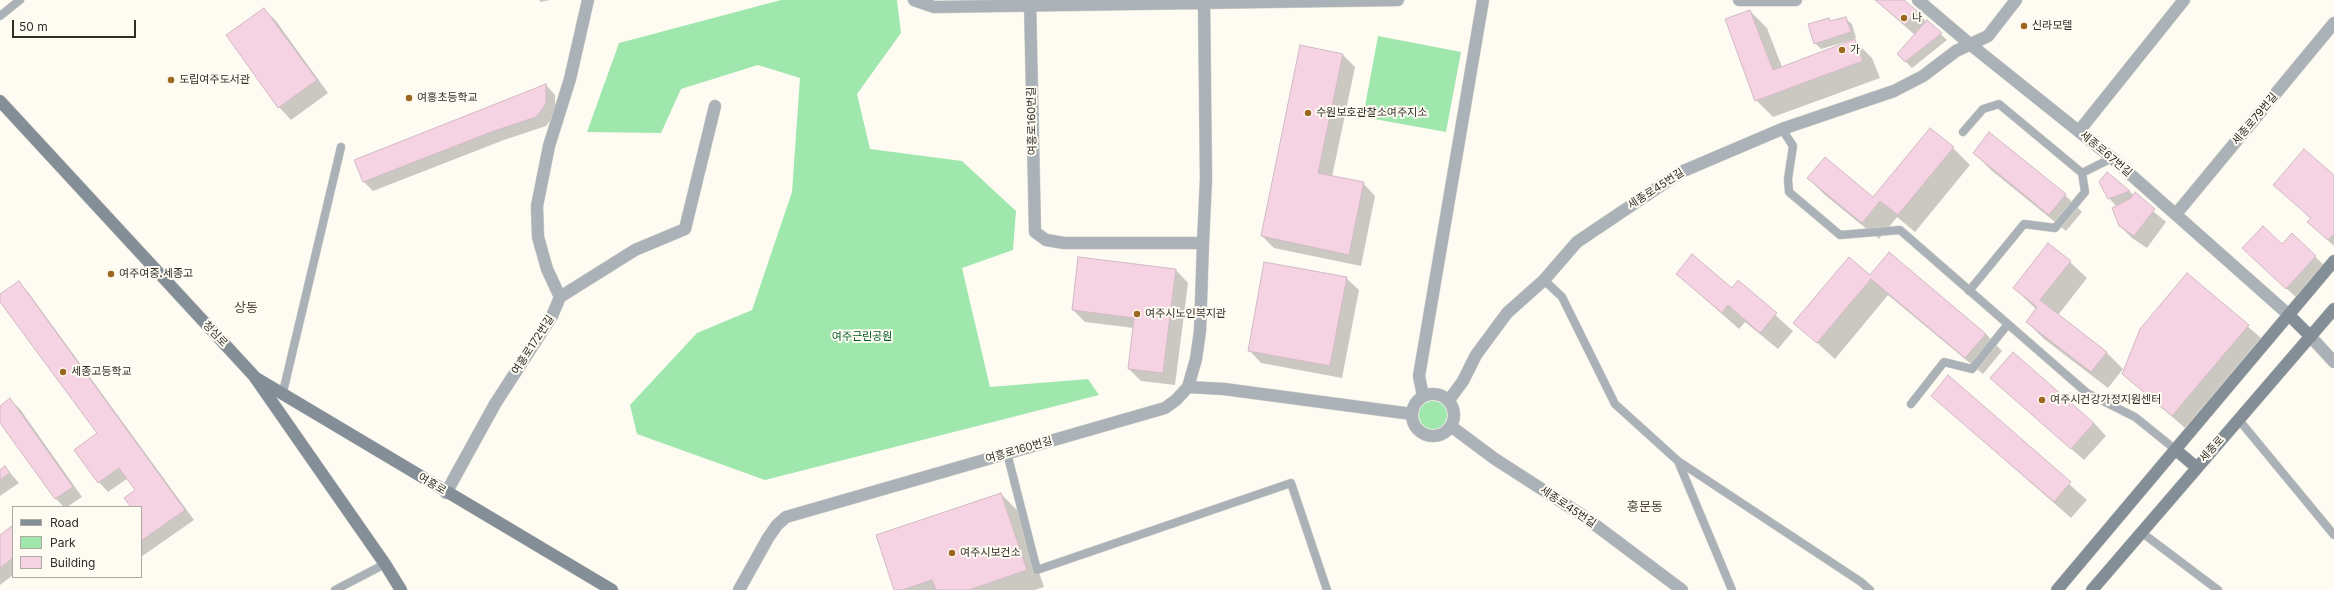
<!DOCTYPE html>
<html>
<head>
<meta charset="utf-8">
<style>
	body { margin:0 }
	#map { position:relative; width:2334px; height:590px; overflow:hidden; background:#fefbf3; font-family:Inter,sans-serif }
	canvas { display:block }
	.legend { position:absolute; left:12px; top:506px; width:130px; height:72px; box-sizing:border-box; background:#fefbf3; border:1px solid #aca9a1; margin:0; padding:5px 7px; list-style:none; font-size:12px; color:#302d25 }
	.legend li { display:flex; align-items:center; gap:8px; height:20px }
	.legend b { width:20px; border:1px solid #aca9a1 }
	.scale { position:absolute; left:12px; top:20px; width:124px; height:18px; box-sizing:border-box; border:2px solid #302d25; border-top:0; padding-left:5px; font-size:12px; line-height:14px; white-space:nowrap; color:#302d25; -webkit-text-stroke:3px #fefbf3; paint-order:stroke }
</style>
</head>
<body>
<div id="map">
<canvas width="2334" height="590"></canvas>
<ul class="legend">
<li><b style="height:5px;background:#838e97"></b>Road</li>
<li><b style="height:11px;background:#a0e7ae"></b>Park</li>
<li><b style="height:11px;background:#f6d3e3"></b>Building</li>
</ul>
<div class="scale">50 m</div>
</div>
<script>
const g = document.querySelector('canvas').getContext('2d');
g.lineJoin = 'round';
function fill(path, color) { g.fillStyle = color; g.fill(path, 'evenodd'); }
const toPath = rows => new Path2D(rows.map(r => 'M' + r).join(''));
function strokePath(path, color, width, dash) { g.strokeStyle = color; g.lineWidth = width; g.lineCap = dash ? 'butt' : 'round'; g.setLineDash(dash || []); g.stroke(path); }
function write(font, color, halo, rows, align = 'center') {
  g.font = font + ' Inter,"Noto Sans KR",sans-serif'; g.lineWidth = 4; g.setLineDash([]); g.textBaseline = 'middle'; g.strokeStyle = halo; g.fillStyle = color; for (const [text, x, y, turn = 0] of rows) {
    g.save(); g.translate(x, y); g.rotate((+turn || 0) * Math.PI / 180); g.textAlign = isNaN(turn) ? turn : align; if (halo) g.strokeText(text, 0, 0); g.fillText(text, 0, 0); g.restore();
  }
}
const green = toPath([
	[781,0,897,0,901,33,857,94,870,149,962,161,1016,211,1013,250,962,268,990,387,1088,379,1099,395,765,480,637,434,630,405,697,333,752,310,792,192,800,78,758,65,681,89,661,133,587,132,619,43],
	[1378,36,1461,52,1446,132,1363,117],
	'1419 415a14 14 0 1 1 28 0a14 14 0 1 1-28 0Z'
]);
const shadow = toPath([
	[539,0,550,0,541,2],
	[1875,0,1902,0,1947,40,1912,68,1898,54,1915,35],
	[264,9,276,21,328,93,291,120,279,107],
	[1750,11,1767,28,1782,67,1853,41,1852,40,1821,49,1815,43,1829,19,1832,22,1845,18,1852,24,1856,38,1853,39,1872,58,1880,78,1773,117,1756,100],
	[1342,54,1355,67,1332,177,1363,183,1375,196,1361,266,1274,248,1262,236],
	[546,85,555,95,555,114,546,126,504,140,373,191,364,182],
	[1953,148,1970,165,1915,232,1897,217,1879,239,1825,195,1808,178,1874,198],
	[1974,153,2065,195,2082,212,2066,231,1991,170],
	[2334,176,2334,246,2308,222,2311,219,2275,185],
	[2129,191,2166,222,2147,248,2132,238,2119,225,2117,207,2109,198],
	[2292,235,2328,269,2299,300,2256,260,2282,245],
	[2070,262,2087,278,2058,315,2106,352,2123,369,2108,388,2044,339,2027,322,2036,309,2014,288],
	[1176,270,1188,283,1175,385,1141,381,1129,369,1134,328,1085,322,1073,310],
	[1677,274,1732,289,1738,282,1793,331,1778,349,1745,322,1739,329],
	[2187,274,2261,338,2185,428,2123,374],
	[1870,276,1986,334,2002,351,1983,374,1888,295,1835,359,1795,323],
	[1346,278,1359,290,1342,378,1261,363,1249,350],
	[19,283,28,292,194,520,141,557,141,507,132,507,137,490,128,478,108,492,99,482,76,450,98,433,0,301,0,296],
	[1948,377,2087,500,2071,518,1932,396],
	[2004,390,2094,423,2106,436,2084,460],
	[10,400,20,409,82,497,67,507,64,507,56,499,0,422,0,407],
	[5,467,19,483,0,496,0,471],
	[1001,494,1018,511,1044,587,1035,590,896,590],
	[13,526,13,575,0,585,0,536]
]);
const building = toPath([
	[1875,0,1904,0,1917,11,1905,25,1875,0],
	[264,8,317,80,278,108,226,35,264,8],
	[1750,10,1773,70,1855,39,1863,61,1755,101,1725,19,1750,10],
	[1846,17,1851,32,1814,44,1808,24,1829,18,1830,21,1846,17],
	[1927,20,1942,33,1905,62,1897,54,1927,20],
	[1300,45,1343,54,1318,173,1364,182,1349,255,1261,236,1300,45],
	[546,84,546,104,536,117,494,131,363,182,354,160,546,84],
	[1930,128,1954,147,1898,215,1880,201,1862,223,1807,178,1825,157,1873,197,1930,128],
	[1989,132,2066,194,2049,215,1973,153,1989,132],
	[2304,149,2334,175,2334,234,2328,240,2307,222,2311,218,2273,185,2304,149],
	[2107,172,2130,191,2108,199,2099,182,2107,172],
	[2135,192,2155,209,2134,236,2119,226,2112,208,2131,198,2135,192],
	[2263,226,2282,244,2292,233,2316,256,2286,289,2242,248,2263,226],
	[2048,243,2071,261,2040,300,2107,352,2091,372,2026,322,2037,307,2013,288,2048,243],
	[1889,252,1986,334,1965,358,1871,279,1817,343,1793,323,1849,257,1870,275,1889,252],
	[1692,254,1732,288,1738,280,1777,313,1760,333,1728,305,1722,313,1676,274,1692,254],
	[1078,257,1176,269,1163,373,1128,369,1134,318,1072,310,1078,257],
	[1264,262,1347,277,1330,366,1248,351,1264,262],
	[2187,273,2249,325,2172,416,2122,374,2140,329,2187,273],
	[19,281,185,510,141,541,141,507,131,507,124,498,135,490,119,468,98,483,74,450,97,433,0,302,0,294,19,281],
	[2013,352,2094,423,2071,449,1990,378,2013,352],
	[1948,375,2071,482,2054,502,1931,396,1948,375],
	[10,398,73,487,55,499,0,423,0,406,10,398],
	[5,466,10,473,0,480,0,470,5,466],
	[1001,493,1027,570,969,590,936,590,932,580,902,590,894,590,876,535,1001,493],
	[13,525,13,558,0,568,0,535,13,525]
]);
const lane = toPath([
	[0,16,20,0],
	[1782,129,1793,146,1788,179,1789,192,1840,235,1900,230,2087,393,2135,417,2176,450],
	[1963,132,1983,109,1999,104,2082,173,2085,192,2055,228,2024,224,1969,291],
	[2082,173,2112,158],
	[1544,280,1562,297,1615,404,1678,461,1732,590],
	[283,392,341,147],
	[1911,404,1944,362,1972,369,2008,324],
	[2239,420,2334,535],
	[1007,453,1037,570,1291,483,1327,590],
	[1678,461,1861,582,1870,590],
	[2141,532,2218,590],
	[335,590,385,564]
]);
const street = toPath([
	[914,0,934,7,1398,0],
	[1030,0,1035,232,1046,240,1064,243,1203,243],
	[1739,0,1796,0],
	[1918,0,1971,45,2112,158,2289,315],
	[2079,131,2184,0],
	[2176,214,2334,23],
	[560,297,635,250,685,229,715,106],
	[2311,337,2334,362],
	[1188,387,1224,389,1412,414],
	'1412 415a21 21 0 1 1 42 0a21 21 0 1 1-42 0Z',
	[1423,396,1419,376,1483,0],
	[1449,400,1463,381,1476,355,1507,313,1544,280,1577,242,1681,172,1782,129,1894,91,1923,76,1956,51,1988,36,2016,0],
	[1452,427,1495,459,1582,515,1682,590],
	[446,493,495,404,552,316,560,297,547,269,538,237,537,206,549,146,570,79,588,0],
	[739,590,768,538,777,525,786,517,1165,408,1176,400,1188,387,1196,359,1200,331,1203,243,1206,179,1204,0]
]);
const secondary = toPath([
	[0,101,254,376,385,564,401,590],
	[2289,315,2311,337],
	[256,378,612,590],
	[2176,450,2196,467],
	[2057,590,2334,261],
	[2092,590,2334,309]
]);
const markers = [
	[1904,18,4,"#9d6721"],
	[2024,26,4,"#9d6721"],
	[1842,50,4,"#9d6721"],
	[171,80,4,"#9d6721"],
	[409,98,4,"#9d6721"],
	[1308,113,4,"#9d6721"],
	[111,274,4,"#9d6721"],
	[1137,314,4,"#9d6721"],
	[63,372,4,"#9d6721"],
	[2042,400,4,"#9d6721"],
	[952,553,4,"#9d6721"]
];
const poiNames = [
	["나",1912,18],
	["신라모텔",2032,26],
	["가",1850,50],
	["도립여주도서관",179,80],
	["여흥초등학교",417,98],
	["수원보호관찰소여주지소",1316,113],
	["여주여중.세종고",119,274],
	["여주시노인복지관",1145,314],
	["세종고등학교",71,372],
	["여주시건강가정지원센터",2050,400],
	["여주시보건소",960,553]
];
const streetNames = [
	["세종로79번길",2255,119,-50],
	["여흥로160번길",1032,121,-91],
	["세종로67번길",2106,154,40],
	["세종로45번길",1656,189,-33],
	["청심로",215,334,47],
	["여흥로172번길",533,345,-57],
	["세종로",2212,449,-48],
	["여흥로160번길",1019,450,-16],
	["여흥로",432,484,31],
	["세종로45번길",1568,507,34]
];
const parkNames = [
	["여주근린공원",862,337]
];
const quarterNames = [
	["상동",246,308],
	["홍문동",1645,507]
];
fill(green, '#a0e7ae');
fill(shadow, '#0003');
fill(building, '#f6d3e3');
strokePath(building, '#d0bac4', 1);
strokePath(lane, '#d9d6ce', 9);
strokePath(street, '#d9d6ce', 13);
strokePath(secondary, '#d9d6ce', 13);
strokePath(lane, '#aab2b8', 8);
strokePath(street, '#aab2b8', 12);
strokePath(secondary, '#838e97', 12);
for (const [x, y, r, color] of markers) { const dot = new Path2D(); dot.arc(x, y, r, 0, 2 * Math.PI); g.fillStyle = color; g.fill(dot); strokePath(dot, '#fefbf3', 1.5); }
write('11px', '#302d25', '#fefbf3', poiNames, 'left');
write('11px', '#302d25', '#fefbf3', streetNames);
write('11px', '#025c28', '#fefbf3', parkNames);
write('13px', '#514a3a', '#fefbf3', quarterNames);
</script>
</body>
</html>
